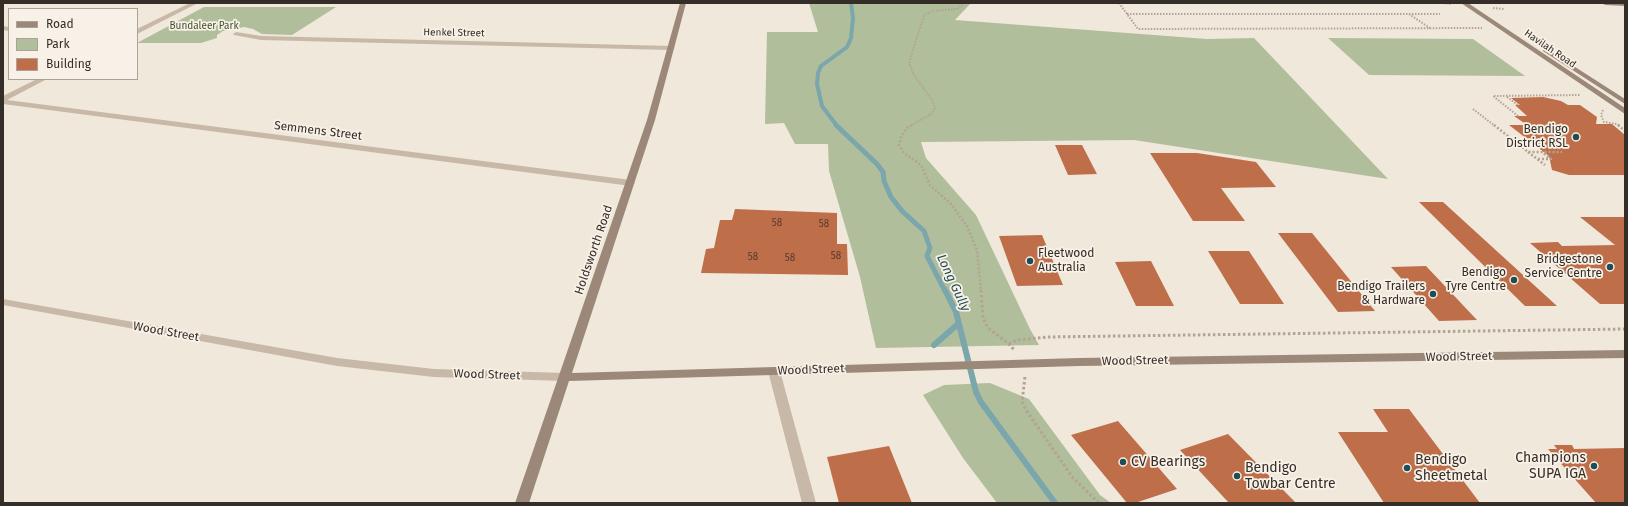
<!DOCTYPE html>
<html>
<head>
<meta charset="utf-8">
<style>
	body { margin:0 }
	#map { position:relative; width:1628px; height:506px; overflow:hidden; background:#f0e8db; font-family:"Fira Sans",sans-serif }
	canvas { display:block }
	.frame { position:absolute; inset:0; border:4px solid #352d27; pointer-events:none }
	.legend { position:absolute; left:8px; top:8px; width:130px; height:72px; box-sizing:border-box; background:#f8f1e7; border:1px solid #aaa39a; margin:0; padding:5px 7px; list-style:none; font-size:12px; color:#352d27 }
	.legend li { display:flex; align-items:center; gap:8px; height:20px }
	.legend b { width:20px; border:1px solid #aaa39a }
</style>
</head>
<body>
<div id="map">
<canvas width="1628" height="506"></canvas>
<div class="frame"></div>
<ul class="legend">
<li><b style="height:5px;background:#9b8879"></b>Road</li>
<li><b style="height:11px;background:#b0be9c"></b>Park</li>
<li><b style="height:11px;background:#bf6e4a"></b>Building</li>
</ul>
</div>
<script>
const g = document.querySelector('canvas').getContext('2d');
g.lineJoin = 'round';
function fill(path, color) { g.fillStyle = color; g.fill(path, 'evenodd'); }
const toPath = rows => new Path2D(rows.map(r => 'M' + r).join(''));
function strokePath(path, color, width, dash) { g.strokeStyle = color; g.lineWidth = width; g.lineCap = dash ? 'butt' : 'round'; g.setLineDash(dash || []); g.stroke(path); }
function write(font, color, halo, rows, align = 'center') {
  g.font = font + ' "Fira Sans",sans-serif'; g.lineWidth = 3.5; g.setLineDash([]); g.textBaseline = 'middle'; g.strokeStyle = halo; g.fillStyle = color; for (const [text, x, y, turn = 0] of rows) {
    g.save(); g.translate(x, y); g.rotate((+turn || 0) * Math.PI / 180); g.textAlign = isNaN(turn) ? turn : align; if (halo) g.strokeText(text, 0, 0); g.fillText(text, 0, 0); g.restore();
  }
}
const green = toPath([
	[809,3,971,3,955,20,1207,39,1254,38,1388,179,1134,140,921,142,926,158,976,215,1030,329,1039,345,876,348,860,277,829,171,828,144,795,144,784,123,765,124,767,32,818,32],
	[204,7,336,7,292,35,262,34,253,29,244,27,223,31,217,35,217,38,201,43,137,43],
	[1328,38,1473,39,1525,76,1369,75],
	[990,383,1029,399,1100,495,1111,503,997,503,963,458,923,395,944,385]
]);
const streamFar2 = toPath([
	[837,126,822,106,817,84,818,73,821,66,847,47,851,38,853,18,851,3]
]);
const streamFar1 = toPath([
	[836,125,877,164,883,172,884,181,891,197,902,211,924,231,930,248,927,256,945,291]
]);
const stream = toPath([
	[945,290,956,312,976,392,981,402,1055,503],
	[934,345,958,324]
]);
const building = toPath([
	[1543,97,1561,101,1568,105,1580,105,1597,117,1596,124,1612,124,1625,135,1625,175,1569,175,1552,170,1549,156,1509,125,1527,125,1514,116,1527,116,1515,105,1520,105,1511,98],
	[1055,145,1082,145,1097,174,1068,175],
	[1150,153,1197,153,1256,162,1276,187,1221,188,1245,221,1193,221],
	[1419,202,1443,202,1557,306,1525,306],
	[735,209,837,213,837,244,847,244,848,275,701,273,706,249,714,248,720,220,732,220],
	[1580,217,1625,217,1625,304,1600,304,1530,243,1558,242,1562,246,1615,245],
	[1278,233,1312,233,1375,311,1338,312],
	[1042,235,1063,285,1017,286,999,236],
	[1208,251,1249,251,1284,304,1240,304],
	[1151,261,1174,306,1136,306,1115,262],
	[1426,266,1477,320,1439,321,1391,267],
	[1373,409,1409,409,1480,503,1384,503,1338,432,1388,432],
	[1118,421,1177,489,1135,503,1127,503,1071,435],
	[1228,434,1296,503,1229,503,1180,450],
	[1554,445,1572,445,1574,449,1625,448,1625,503,1596,503,1548,449,1557,449],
	[889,446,912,503,839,503,827,457]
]);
const pathFar2 = toPath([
	[1117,3,1393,3],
	[1119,3,1138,29,1482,28],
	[1443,3,1452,4],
	[1493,8,1504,9],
	[1127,14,1440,14],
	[1409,14,1430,28],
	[1507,97,1518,105],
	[1473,109,1495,126],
	[1603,110,1601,115,1604,122,1617,124,1620,126],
	[1518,116,1493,96,1580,95],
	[910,126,931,114,935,108,932,100,914,75,909,63,924,15,933,11,957,9,964,3]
]);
const pathFar1 = toPath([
	[912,125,907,128,901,137,899,145,904,153,921,165,930,185,951,204,967,226,977,250,981,291],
	[1494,125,1528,152,1562,152],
	[1618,125,1625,131],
	[1528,152,1545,165],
	[1538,159,1551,159,1542,152]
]);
const path = toPath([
	[981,290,983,318,988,328,1009,344,1015,351],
	[1009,344,1017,340,1047,337,1625,329],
	[1025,377,1022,402,1026,410,1073,478,1099,503]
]);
const lane = toPath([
	[774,367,778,368,780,371,816,503,802,503,768,371,770,368,774,367]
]);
const street = toPath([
	[190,3,198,3,137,34,137,29,190,3],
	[3,26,9,27,9,31,3,30,3,26],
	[236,32,261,36,672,46,675,48,672,50,261,40,234,35,233,34,236,32],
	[37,79,47,79,7,100,631,180,635,183,631,186,3,104,3,96,37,79],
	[3,299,337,358,434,369,565,373,569,374,571,377,569,380,565,381,434,377,337,366,3,305,3,299]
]);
const secondary = toPath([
	[680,3,686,3,655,120,572,373,1079,358,1625,350,1625,358,1079,366,569,381,529,503,515,503,647,120,680,3],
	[1461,3,1468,3,1625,108,1625,114,1461,3],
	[1602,3,1625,3,1625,6,1605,5,1602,3],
	[1543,49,1547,49,1625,99,1625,104,1543,51,1543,49]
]);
const markers = [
	[1576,137,4,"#1f4d54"],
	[1030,261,4,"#1f4d54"],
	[1610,267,4,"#1f4d54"],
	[1514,280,4,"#1f4d54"],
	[1433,294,4,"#1f4d54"],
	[1123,462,4,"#1f4d54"],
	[1594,466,4,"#1f4d54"],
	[1407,468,4,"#1f4d54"],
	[1237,476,4,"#1f4d54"]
];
const farParknames = [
	["Bundaleer Park",204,26]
];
const farStreetnames = [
	["Henkel Street",454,33,1],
	["Havilah Road",1550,49,34]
];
const numberNames = [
	["58",777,223],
	["58",824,224],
	["58",836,256],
	["58",753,257],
	["58",790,258]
];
const poiNames = [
	["Bendigo",1568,130],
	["District RSL",1568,144],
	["Fleetwood",1038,254,"left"],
	["Australia",1038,268,"left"],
	["Bridgestone",1602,260],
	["Service Centre",1602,274],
	["Bendigo",1506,273],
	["Tyre Centre",1506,287],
	["Bendigo Trailers",1425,287],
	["& Hardware",1425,301]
];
const streetNames = [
	["Semmens Street",318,131,7],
	["Holdsworth Road",594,250,-71],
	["Wood Street",166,332,10],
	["Wood Street",1459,357,-1],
	["Wood Street",1135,361,-1],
	["Wood Street",811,370,-2],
	["Wood Street",487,375,2]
];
const waterNames = [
	["Long Gully",953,283,65]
];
const nearPoinames = [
	["Champions",1586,458,"right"],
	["SUPA IGA",1586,474,"right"],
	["Bendigo",1415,460],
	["Sheetmetal",1415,476],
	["CV Bearings",1131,462],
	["Bendigo",1245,468],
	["Towbar Centre",1245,484]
];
fill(green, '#b0be9c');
strokePath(streamFar2, '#7ba6ac', 4);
strokePath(streamFar1, '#7ba6ac', 5);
strokePath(stream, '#7ba6ac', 6);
fill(building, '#bf6e4a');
strokePath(pathFar2, '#b3a392', 2, [1.5, 1.5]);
strokePath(pathFar1, '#b3a392', 2.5, [2, 2]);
strokePath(path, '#b3a392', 3, [2.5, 2.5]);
fill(lane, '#c8b8a7');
fill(street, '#c8b8a7');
fill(secondary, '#9b8879');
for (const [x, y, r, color] of markers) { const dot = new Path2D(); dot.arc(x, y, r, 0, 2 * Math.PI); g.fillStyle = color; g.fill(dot); strokePath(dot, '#f8f1e7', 1.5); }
write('10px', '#41512d', '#f8f1e7', farParknames);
write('10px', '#352d27', '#f8f1e7', farStreetnames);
write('10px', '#583d30', null, numberNames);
write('12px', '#352d27', '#f8f1e7', poiNames, 'right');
write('12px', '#352d27', '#f8f1e7', streetNames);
write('italic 13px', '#1f4d54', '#f8f1e7', waterNames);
write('14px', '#352d27', '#f8f1e7', nearPoinames, 'left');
</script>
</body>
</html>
